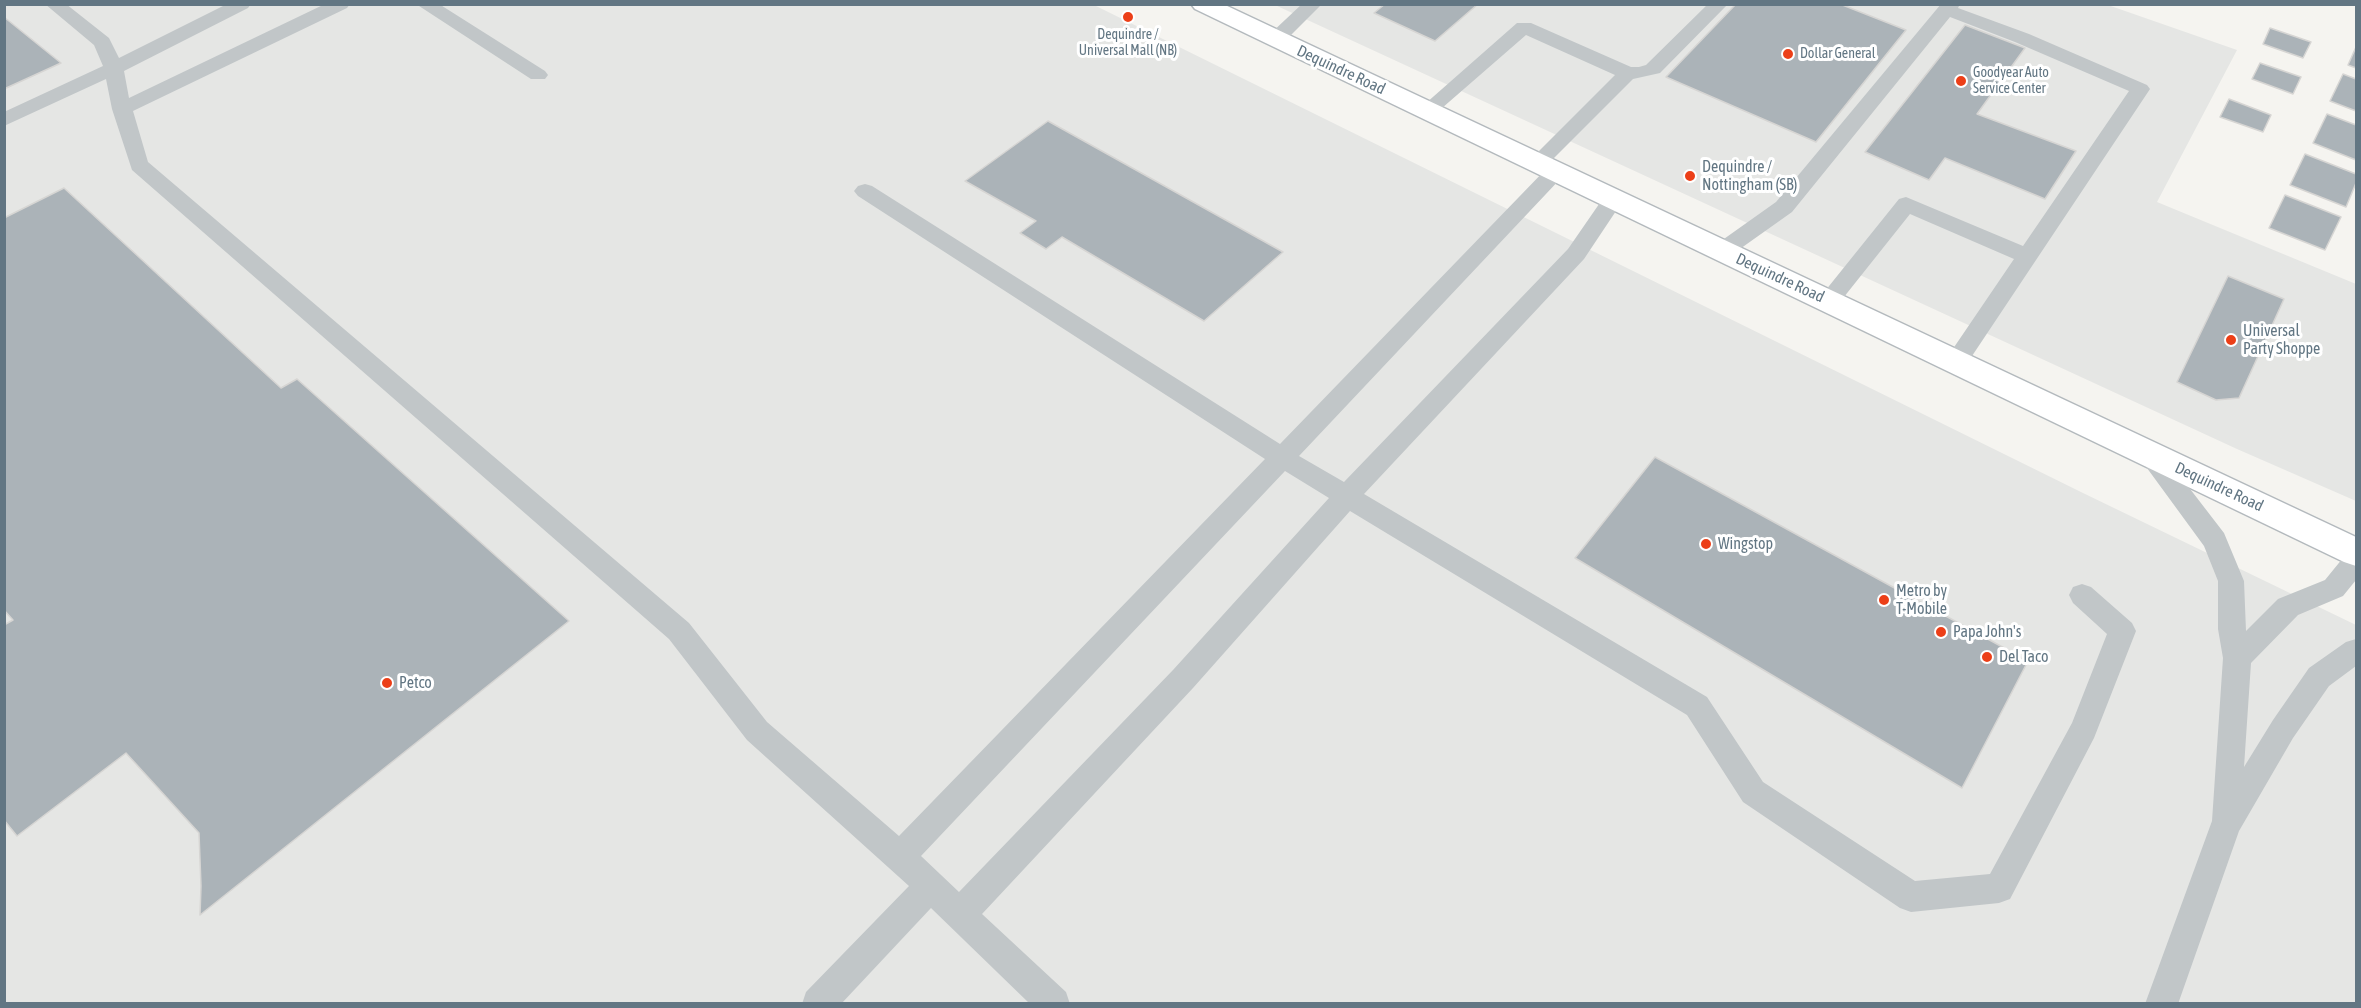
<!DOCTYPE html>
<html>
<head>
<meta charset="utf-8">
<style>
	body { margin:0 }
	#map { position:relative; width:2361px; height:1008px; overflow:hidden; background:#f5f4f0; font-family:"Asap Condensed",sans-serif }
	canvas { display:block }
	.frame { position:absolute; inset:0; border:6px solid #627683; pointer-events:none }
</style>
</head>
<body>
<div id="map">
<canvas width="2361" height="1008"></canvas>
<div class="frame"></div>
</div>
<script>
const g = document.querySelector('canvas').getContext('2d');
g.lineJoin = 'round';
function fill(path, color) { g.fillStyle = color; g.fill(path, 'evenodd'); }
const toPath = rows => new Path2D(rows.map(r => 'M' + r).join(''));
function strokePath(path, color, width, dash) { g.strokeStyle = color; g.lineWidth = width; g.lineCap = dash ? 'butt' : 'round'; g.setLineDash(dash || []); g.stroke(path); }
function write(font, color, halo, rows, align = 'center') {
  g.font = font + ' "Asap Condensed",sans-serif'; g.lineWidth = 6; g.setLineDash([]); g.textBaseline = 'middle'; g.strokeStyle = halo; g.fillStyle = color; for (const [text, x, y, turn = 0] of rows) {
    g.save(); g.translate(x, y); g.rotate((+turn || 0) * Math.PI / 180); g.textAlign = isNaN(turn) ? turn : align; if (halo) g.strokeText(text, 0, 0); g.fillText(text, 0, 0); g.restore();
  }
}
const built = toPath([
	[2105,4,2237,50,2157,202,2356,284,2356,501,2237,449,1275,5],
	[5,5,1094,5,2083,493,2356,625,2356,1003,5,1004]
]);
const building = toPath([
	[1385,4,1478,4,1435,41,1374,13,1385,4],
	[1736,4,1840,4,1906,30,1816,142,1666,77,1736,4],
	[4,17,61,63,4,89,4,17],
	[1965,25,2025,48,1977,114,2076,151,2045,199,1945,158,1929,180,1865,152,1965,25],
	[2270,28,2311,42,2303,58,2263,44,2270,28],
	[2356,47,2356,68,2348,65,2356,47],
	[2260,63,2301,77,2293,94,2252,79,2260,63],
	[2343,74,2356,79,2356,111,2330,101,2343,74],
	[2229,99,2271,115,2263,132,2220,117,2229,99],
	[2327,114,2356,125,2356,160,2313,143,2327,114],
	[1048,121,1283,252,1204,321,1062,237,1046,249,1020,233,1036,221,965,181,1048,121],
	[2305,154,2356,174,2356,183,2346,207,2290,185,2305,154],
	[64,188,281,388,297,379,569,621,200,915,201,886,199,833,126,753,17,836,4,820,4,625,13,620,4,610,4,218,64,188],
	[2285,195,2341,217,2325,250,2269,228,2285,195],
	[2228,276,2284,299,2239,398,2216,400,2177,382,2228,276],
	[1655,457,2028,661,1962,788,1575,558,1655,457]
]);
const lane = toPath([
	[45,4,66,4,109,38,119,58,227,4,251,4,248,8,124,71,129,98,325,4,350,4,347,8,133,111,148,162,689,623,767,722,899,836,1265,459,858,196,854,191,858,186,865,184,872,186,1280,444,1548,167,1555,165,1562,167,1565,172,1562,177,1299,456,1344,482,1568,249,1606,194,1613,192,1620,194,1624,199,1584,259,1364,494,1707,697,1763,782,1915,881,1990,874,2072,723,2107,634,2073,603,2069,595,2073,587,2082,584,2091,587,2132,623,2136,631,2094,738,2010,899,1999,903,1911,912,1900,908,1743,802,1687,715,1350,511,1193,688,982,914,1066,992,1070,1004,1030,1004,931,908,841,1004,802,1004,806,992,909,886,747,740,669,639,132,170,112,109,106,79,4,126,4,112,103,66,94,45,45,4],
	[1285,471,1329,498,1173,670,959,892,921,856,1285,471],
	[416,4,439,4,545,71,548,75,545,79,531,79,416,4],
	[1302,4,1322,4,1283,43,1269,43,1267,39,1269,35,1302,4],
	[1708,4,1728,4,1660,73,1633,79,1544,168,1537,170,1530,168,1527,163,1615,75,1526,35,1434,115,1427,117,1420,115,1417,111,1517,23,1531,23,1631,67,1639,67,1646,65,1708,4],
	[1941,4,1960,4,1958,8,2029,34,2147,85,2150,89,1964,368,1956,371,1948,368,1944,362,2014,259,1910,214,1836,307,1828,309,1820,307,1817,301,1899,199,1906,197,2023,246,2129,91,2015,42,1950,17,1792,212,1730,256,1722,259,1714,256,1711,251,1714,246,1776,202,1941,4],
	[2148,443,2157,446,2224,533,2244,581,2246,631,2278,599,2325,580,2347,553,2356,550,2356,580,2343,596,2298,615,2251,663,2244,767,2273,720,2309,668,2346,642,2356,639,2356,666,2329,686,2293,738,2239,831,2178,1004,2145,1004,2212,821,2223,658,2218,629,2218,581,2204,546,2136,453,2139,446,2148,443]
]);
const secondary = toPath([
	[1191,4,1223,4,2356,537,2356,566,2344,562,1195,9,1191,4]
]);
const markers = [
	[1128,17,6,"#ec3f18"],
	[1788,54,6,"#ec3f18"],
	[1961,81,6,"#ec3f18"],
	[1690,176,6,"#ec3f18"],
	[2231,340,6,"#ec3f18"],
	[1706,544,6,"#ec3f18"],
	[1884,600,6,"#ec3f18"],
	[1941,632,6,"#ec3f18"],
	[1987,657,6,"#ec3f18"],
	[387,683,6,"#ec3f18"]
];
const farPoinames = [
	["Dequindre /",1128,35,"center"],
	["Universal Mall (NB)",1128,51,"center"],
	["Dollar General",1800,54],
	["Goodyear Auto",1973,73],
	["Service Center",1973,89]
];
const streetNames = [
	["Dequindre Road",1341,70,25],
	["Dequindre Road",1780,278,25],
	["Dequindre Road",2219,487,25]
];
const poiNames = [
	["Dequindre /",1702,167],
	["Nottingham (SB)",1702,185],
	["Universal",2243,331],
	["Party Shoppe",2243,349],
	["Wingstop",1718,544],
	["Metro by",1896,591],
	["T-Mobile",1896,609],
	["Papa John's",1953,632],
	["Del Taco",1999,657],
	["Petco",399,683]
];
fill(built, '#e5e6e4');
fill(building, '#abb3b8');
strokePath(building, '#d6d5d3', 1.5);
strokePath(secondary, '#b3b9bd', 3);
fill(lane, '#c1c6c8');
fill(secondary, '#fff');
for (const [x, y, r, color] of markers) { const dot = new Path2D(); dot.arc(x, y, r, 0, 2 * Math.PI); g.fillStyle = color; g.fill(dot); strokePath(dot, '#fff', 2); }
write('14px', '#627683', '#fff', farPoinames, 'left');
write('16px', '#627683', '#fff', streetNames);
write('16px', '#627683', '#fff', poiNames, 'left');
</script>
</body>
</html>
